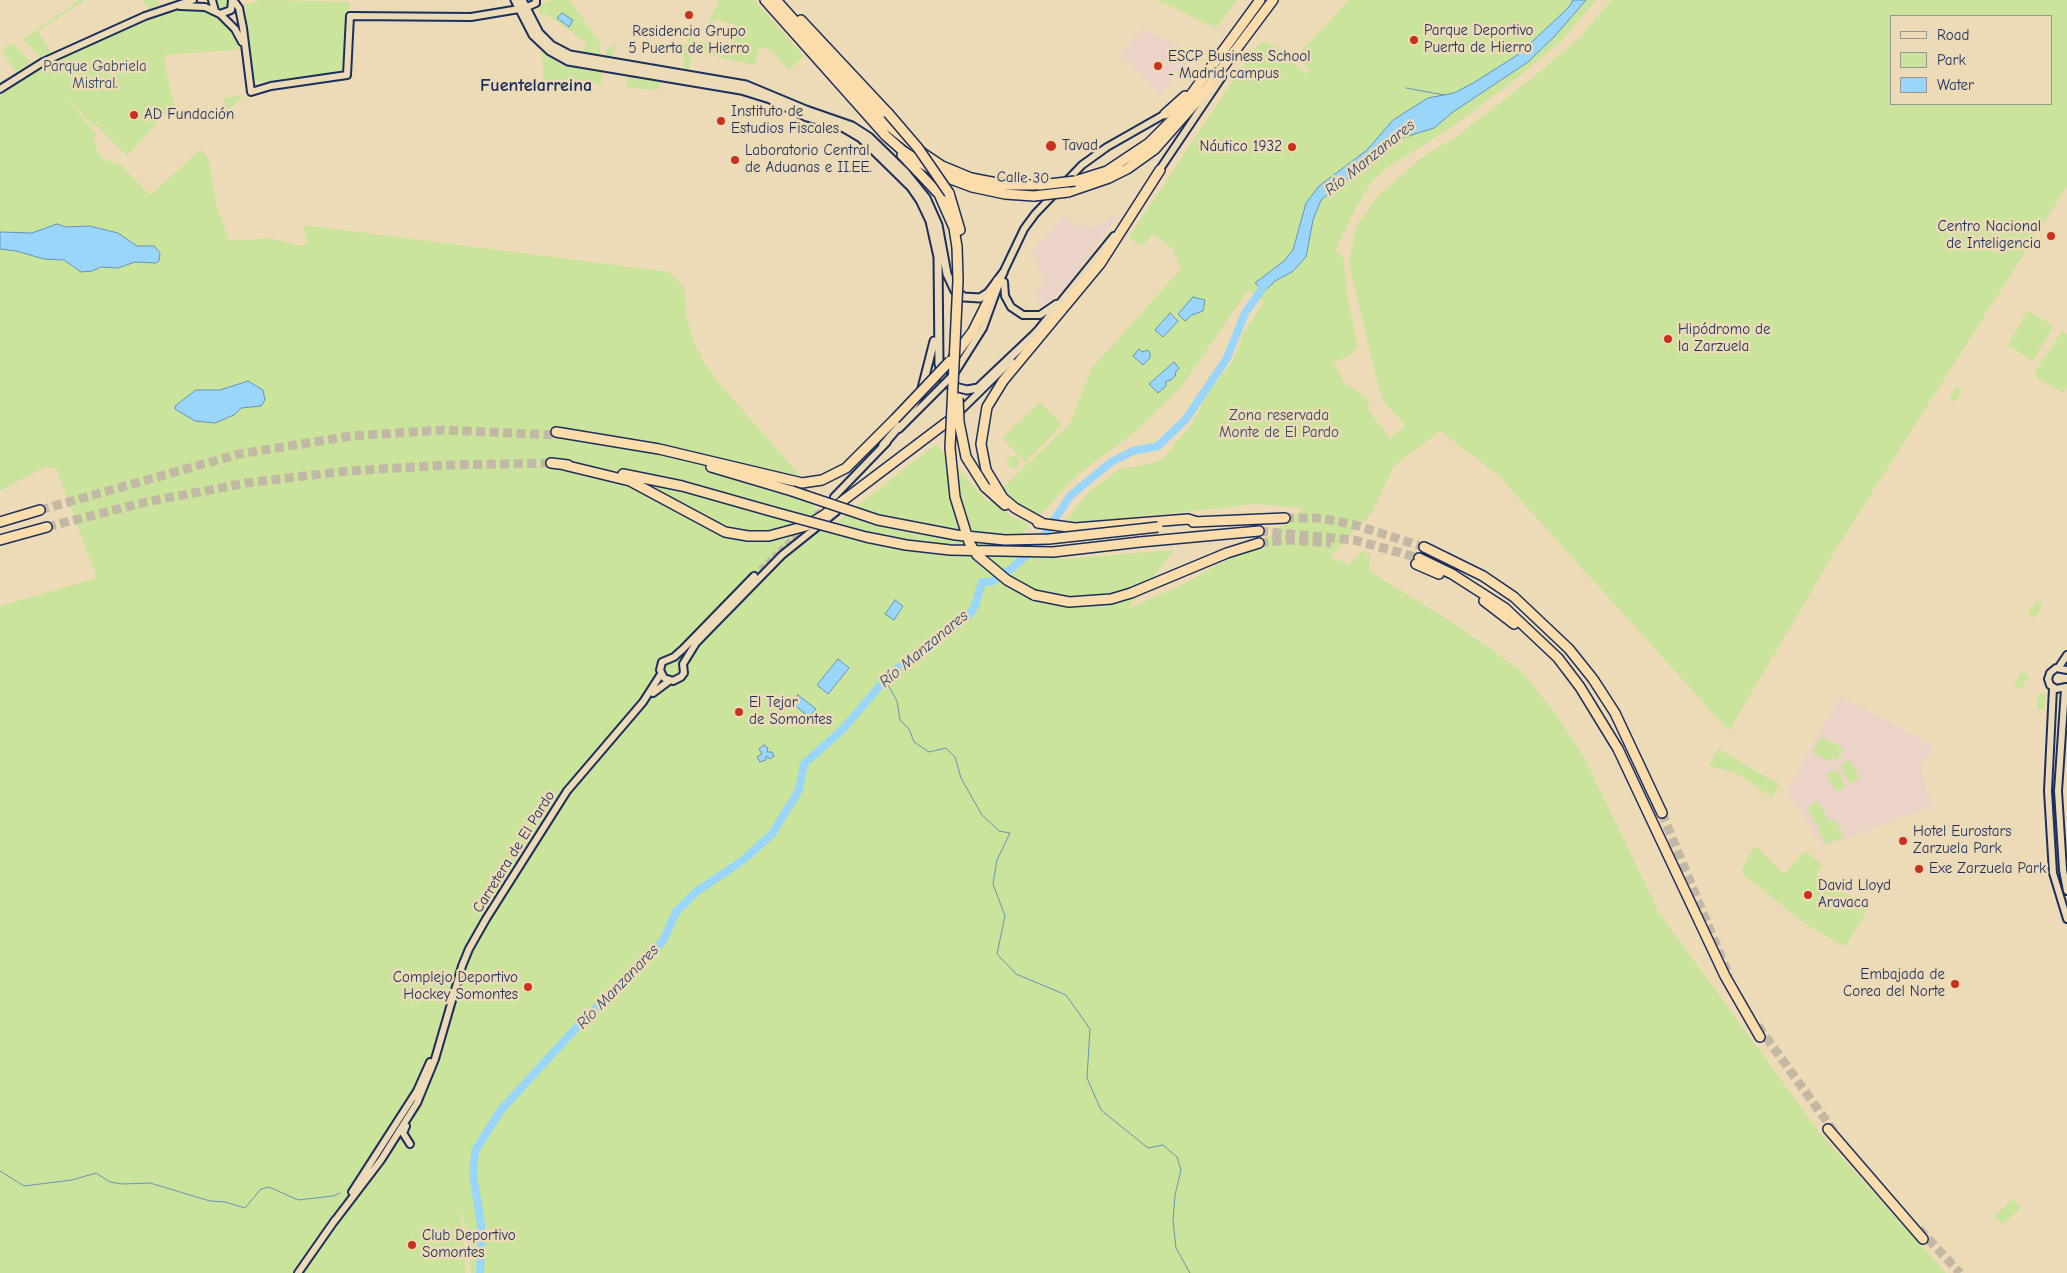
<!DOCTYPE html>
<html>
<head>
<meta charset="utf-8">
<style>
	body { margin:0 }
	#map { position:relative; width:2067px; height:1273px; overflow:hidden; background:#eddab7; font-family:"Comic Neue",sans-serif }
	canvas { display:block }
	.legend { position:absolute; left:1890px; top:15px; width:162px; height:90px; box-sizing:border-box; background:#eddab7; border:1px solid #999693; margin:0; padding:6px 9px; list-style:none; font-size:15px; color:#1b2f5e }
	.legend li { display:flex; align-items:center; gap:10px; height:25px }
	.legend b { width:25px; border:1px solid #999693 }
</style>
</head>
<body>
<div id="map">
<canvas width="2067" height="1273"></canvas>
<ul class="legend">
<li><b style="height:6px;background:#eddab7"></b>Road</li>
<li><b style="height:14px;background:#cbe49b"></b>Park</li>
<li><b style="height:14px;background:#99d6fa"></b>Water</li>
</ul>
</div>
<script>
const g = document.querySelector('canvas').getContext('2d');
g.lineJoin = 'round';
function fill(path, color) { g.fillStyle = color; g.fill(path, 'evenodd'); }
const toPath = rows => new Path2D(rows.map(r => 'M' + r).join(''));
function strokePath(path, color, width, dash) { g.strokeStyle = color; g.lineWidth = width; g.lineCap = dash ? 'butt' : 'round'; g.setLineDash(dash || []); g.stroke(path); }
function write(font, color, halo, rows, align = 'center') {
  g.font = font + ' "Comic Neue",sans-serif'; g.lineWidth = 5; g.setLineDash([]); g.textBaseline = 'middle'; g.strokeStyle = halo; g.fillStyle = color; for (const [text, x, y, turn = 0] of rows) {
    g.save(); g.translate(x, y); g.rotate((+turn || 0) * Math.PI / 180); g.textAlign = isNaN(turn) ? turn : align; if (halo) g.strokeText(text, 0, 0); g.fillText(text, 0, 0); g.restore();
  }
}
const built = toPath([
	[1142,29,1190,51,1193,57,1159,95,1142,75,1119,56],
	[1115,215,1117,217,1066,287,1042,308,1032,294,1046,281,1031,252,1064,216,1078,226,1096,227],
	[1840,696,1933,746,1922,768,1923,782,1933,806,1822,847,1787,790]
]);
const green = toPath([
	[79,0,85,0,38,31,52,54,41,59,24,39],
	[143,0,159,0,158,5,149,10],
	[215,0,230,0,229,8,222,12,217,10],
	[261,0,350,2,345,72,252,83,240,6],
	[553,0,570,0,601,45,598,59,581,55,587,43,546,14,539,15,539,5],
	[719,0,754,0,804,56,789,70,771,50,760,47,754,65,697,52,700,41,728,49,735,25,715,19,713,24,708,23],
	[1157,0,1237,0,1216,28],
	[1349,0,1596,0,1563,39,1516,79,1459,122,1384,170,1372,181,1355,209,1335,251,1343,256,1348,300,1358,347,1346,358,1330,362,1334,363,1345,384,1351,386,1369,401,1368,410,1390,439,1406,425,1385,403,1378,385,1349,264,1356,227,1377,197,1421,158,1456,137,1540,72,1579,38,1612,0,2067,0,2067,186,1838,546,1729,731,1498,475,1440,431,1394,466,1371,514,1329,558,1350,564,1361,552,1370,554,1370,572,1452,622,1520,670,1552,709,1585,759,1659,913,1819,1132,1946,1273,471,1273,463,1216,456,1210,461,1217,466,1273,0,1273,0,606,97,578,56,468,45,467,0,491,0,90,41,63,49,73,43,62,170,8,197,8,221,17,244,49,165,55,164,61,176,113,172,106,127,156,96,125,103,117,93,126,65,95,96,135,93,140,98,153,104,160,120,164,150,195,202,149,209,161,216,203,229,241,270,238,294,245,308,245,303,225,669,272,684,287,686,315,694,342,703,361,717,381,802,478,826,531,936,444,988,502,990,500,1009,515,1029,525,1007,557,1015,550,1064,559,1174,550,1128,609,1188,582,1229,558,1254,549,1304,508,1255,504,1118,519,1076,522,1066,520,1089,492,1121,468,1141,466,1162,460,1194,421,1208,392,1233,361,1244,332,1264,302,1248,290,1182,386,1136,431,1078,474,1041,514,1037,517,1023,510,1000,490,1070,424,1092,368,1181,269,1173,249,1153,234,1142,246,1129,237,1254,49,1263,42,1274,45,1287,53,1297,67,1307,74,1310,70,1299,61,1299,54],
	[1891,16,2051,16,2051,104,1891,104],
	[697,30,688,72,684,73,684,55,681,54,683,43,688,44,688,32],
	[13,43,29,61,27,66,16,72,2,50],
	[617,44,610,60,603,59,607,48],
	[542,51,571,64,602,72,601,84,544,81],
	[627,73,663,79,658,90,628,88],
	[244,95,227,111,224,98],
	[2028,310,2051,325,2052,329,2033,361,2008,345],
	[2062,331,2067,334,2067,387,2063,393,2036,377,2035,372],
	[1956,387,1962,390,1955,402,1949,399],
	[1040,402,1062,425,1025,462,1002,438],
	'1007 462a6 6 0 1 1 12 0a6 6 0 1 1-12 0Z',
	[2036,601,2043,604,2035,618,2028,614],
	[2022,672,2029,676,2021,690,2014,686],
	[2038,693,2046,694,2045,710,2037,709],
	[1821,737,1844,749,1838,760,1833,757,1830,762,1812,752],
	[1718,749,1779,784,1772,797,1734,772,1709,766],
	[1850,760,1860,778,1850,784,1840,766],
	[1836,769,1846,786,1836,792,1826,774],
	[1818,801,1822,807,1815,811,1822,808,1829,821,1818,827,1807,808],
	[1834,819,1844,836,1827,845,1817,828],
	[1755,845,1784,874,1805,851,1823,865,1817,874,1863,905,1866,913,1845,947,1804,923,1743,874,1741,871],
	[2013,1199,2021,1208,2003,1224,1994,1216]
]);
const water = toPath([
	[1573,0,1586,0,1555,36,1528,62,1453,112,1434,128,1396,140,1321,200,1313,220,1306,257,1292,272,1275,281,1265,291,1255,283,1284,261,1293,250,1306,203,1319,186,1367,150,1393,120,1428,98,1454,93,1475,82,1519,54,1569,7,1573,0],
	[562,13,573,20,569,27,557,18,562,13],
	[57,224,66,227,90,226,118,233,137,246,154,246,160,253,159,261,156,263,135,262,118,268,101,267,92,271,81,272,64,260,44,259,16,251,0,249,0,232,32,233,57,224],
	[1193,297,1205,300,1203,311,1192,315,1185,321,1178,314,1193,297],
	[1170,313,1178,321,1163,337,1155,330,1170,313],
	[1139,349,1142,352,1148,350,1150,353,1150,358,1143,365,1133,356,1139,349],
	[1174,362,1179,368,1175,373,1176,375,1171,380,1166,381,1166,386,1158,393,1149,384,1174,362],
	[248,381,263,390,265,400,261,406,241,408,234,415,215,423,195,421,175,409,175,406,196,390,220,390,248,381],
	[895,600,903,606,894,620,885,614,895,600],
	[838,659,849,668,828,694,817,685,838,659],
	[798,695,816,709,809,717,792,703,798,695],
	[764,745,768,748,767,752,772,752,774,756,770,759,766,756,766,760,760,762,757,757,762,754,759,749,764,745]
]);
const stream = toPath([
	[1406,88,1444,95],
	[885,680,897,701,900,720,909,729,914,742,929,752,946,748,955,757,961,778,982,815,999,831,1010,833,997,860,993,884,1005,916,997,954,1016,974,1066,995,1090,1029,1087,1078,1101,1110,1148,1148,1163,1145,1177,1157,1181,1170,1175,1195,1173,1221,1176,1248,1190,1273],
	[0,1171,24,1186,72,1180,96,1173,110,1182,123,1184,150,1183,210,1201,225,1202,245,1208,261,1189,269,1187,298,1200,333,1196,340,1193]
]);
const river = toPath([
	[480,1273,482,1231,473,1175,475,1151,501,1110,575,1029,663,941,676,912,696,892,743,860,772,834,799,790,804,764,842,730,890,674,969,615,975,606,982,582,991,582,1011,569,1038,545,1070,496,1111,462,1133,451,1158,446,1186,419,1227,358,1245,313,1267,282]
]);
const tertiaryTunnel = toPath([
	[810,521,830,501],
	[754,576,803,528]
]);
const motorwayTunnel = toPath([
	[40,510,239,454,351,436,444,430,556,435],
	[1285,518,1321,518,1355,525,1424,547],
	[47,527,146,502,246,483,347,471,449,465,551,463],
	[1259,531,1354,540,1419,558],
	[1259,543,1287,540,1331,543],
	[1662,813,1729,976],
	[1758,1026,1835,1133],
	[1919,1229,1960,1273]
]);
const tertiary = toPath([
	[212,0,215,11],
	[233,0,239,8,243,28,251,92,271,86,347,75,350,16,471,17,525,8,536,3,536,0],
	[180,6,205,7,220,14,235,29,242,42],
	[220,14,231,10,232,0],
	[0,89,43,62,145,16,193,0],
	[1158,172,1222,77],
	[1004,282,1005,296,1011,307,1023,315,1040,315,1056,304],
	[1034,335,1114,236],
	[954,374,983,328,1003,273,1024,229,1035,214,1082,165,1107,147,1165,114],
	[957,414,1011,361],
	[899,429,942,386],
	[834,497,887,442],
	[754,576,683,649,674,657,662,662,660,670,664,678,673,681,681,677,684,673,683,664,696,643,782,555,837,511],
	[2059,667,2067,655],
	[2066,687,2056,689,2050,685,2048,679,2050,673,2056,668,2067,670],
	[2053,688,2048,791,2053,873,2067,919],
	[2065,689,2058,791,2063,870,2067,891],
	[653,693,669,681],
	[406,1126,403,1133,410,1144],
	[352,1192,417,1091,430,1062],
	[333,1223,381,1160,417,1103,435,1059,462,966,469,949,486,919,567,791,643,702,661,674],
	[298,1273,335,1220]
]);
const secondary = toPath([
	[515,0,533,35,550,51,568,61,741,90,770,99,807,117,844,128,861,138,911,187,920,200,930,221,938,257,939,364,944,379,951,386,967,390,978,388,1037,332],
	[522,0,539,33,551,45,570,55,746,85,806,110,852,126,869,137,905,172,926,198,938,225,947,274,955,291,964,297,980,298,988,293,1003,273],
	[922,388,934,341],
	[883,445,901,424,918,398]
]);
const motorway = toPath([
	[765,0,886,136,903,151,940,175,972,187,1005,194,1034,196],
	[776,0,889,126,924,154,942,166,971,178,1007,185,1040,185],
	[801,20,888,113],
	[1165,114,1185,96],
	[902,155,939,194,954,228,957,247],
	[1075,181,1107,171,1149,143,1174,118,1260,0],
	[1068,192,1109,178,1127,169,1155,149,1199,99,1273,0],
	[949,193,960,230],
	[953,358,973,331,998,281],
	[556,432,659,449,802,483,822,480,846,468,895,419],
	[551,463,568,465],
	[564,465,630,481,725,532,748,536,769,536,806,526,824,515,947,422],
	[711,467,792,491],
	[623,474,682,486,774,512],
	[985,487,1005,505],
	[0,522,40,510],
	[1193,522,1285,518],
	[1038,523,1075,528,1188,519,1197,522],
	[1042,523,1015,508,1003,498,986,470,981,444,987,407,1003,381,1100,264,1160,170],
	[0,540,47,527],
	[1140,542,1259,531],
	[1424,547,1483,576,1514,597,1569,649,1593,679,1615,713,1662,813],
	[1419,558,1452,574,1505,608,1558,658,1580,687,1618,749,1725,976,1760,1037],
	[1416,564,1439,574],
	[1034,595,1069,602,1111,599,1131,593,1227,553,1259,543],
	[1484,601,1514,624],
	[1828,1129,1923,1239]
]);
const tertiaryBridge = toPath([
	[942,386,951,377]
]);
const motorwayBridge = toPath([
	[888,113,918,148,949,193],
	[1040,185,1075,181],
	[1034,196,1068,192],
	[957,247,958,280,950,448,955,497,969,542,977,555,1007,580,1034,595],
	[958,398,959,422,966,457,985,487],
	[895,419,950,361],
	[792,491,878,520,956,535,1005,540,1049,539,1158,527],
	[774,512,866,537,906,545,950,550,1053,552,1140,542]
]);
const markers = [
	[689,15,5,"#c8321e"],
	[1414,40,5,"#c8321e"],
	[1158,66,5,"#c8321e"],
	[134,115,5,"#c8321e"],
	[721,121,5,"#c8321e"],
	[1051,146,6,"#c8321e"],
	[1292,147,5,"#c8321e"],
	[735,160,5,"#c8321e"],
	[2051,236,5,"#c8321e"],
	[1668,339,5,"#c8321e"],
	[739,712,5,"#c8321e"],
	[1903,841,5,"#c8321e"],
	[1919,869,5,"#c8321e"],
	[1808,895,5,"#c8321e"],
	[1955,984,5,"#c8321e"],
	[528,987,5,"#c8321e"],
	[412,1245,5,"#c8321e"]
];
const poiNames = [
	["Parque Deportivo",1424,31],
	["Puerta de Hierro",1424,48],
	["Residencia Grupo",689,32,"center"],
	["5 Puerta de Hierro",689,49,"center"],
	["ESCP Business School",1168,57],
	["- Madrid campus",1168,74],
	["Instituto de",731,112],
	["Estudios Fiscales",731,129],
	["AD Fundación",144,115],
	["Tavad",1062,146],
	["Náutico 1932",1282,147,"right"],
	["Laboratorio Central",745,151],
	["de Aduanas e II.EE.",745,168],
	["Centro Nacional",2041,227,"right"],
	["de Inteligencia",2041,244,"right"],
	["Hipódromo de",1678,330],
	["la Zarzuela",1678,347],
	["El Tejar",749,703],
	["de Somontes",749,720],
	["Hotel Eurostars",1913,832],
	["Zarzuela Park",1913,849],
	["Exe Zarzuela Park",1929,869],
	["David Lloyd",1818,886],
	["Aravaca",1818,903],
	["Embajada de",1945,975,"right"],
	["Corea del Norte",1945,992,"right"],
	["Complejo Deportivo",518,978,"right"],
	["Hockey Somontes",518,995,"right"],
	["Club Deportivo",422,1236],
	["Somontes",422,1253]
];
const parkNames = [
	["Parque Gabriela",95,67],
	["Mistral.",95,84],
	["Zona reservada",1279,416],
	["Monte de El Pardo",1279,433]
];
const streetNames = [
	["Calle 30",1023,178,2],
	["Carretera de El Pardo",514,852,-58]
];
const waterNames = [
	["Río Manzanares",1370,158,-39],
	["Río Manzanares",924,649,-40],
	["Río Manzanares",618,987,-46]
];
const quarterNames = [
	["Fuentelarreina",536,86]
];
fill(built, '#ebd3c7');
fill(green, '#cbe49b');
fill(water, '#99d6fa');
strokePath(water, '#6793bc', 1);
strokePath(stream, '#6793bc', 1);
strokePath(river, '#99d6fa', 8);
strokePath(tertiaryTunnel, '#c3b8a5', 6, [6, 3]);
strokePath(motorwayTunnel, '#c3b8a5', 9, [9, 4.5]);
strokePath(tertiary, '#1b2f5e', 10);
strokePath(secondary, '#1b2f5e', 11);
strokePath(motorway, '#1b2f5e', 12);
strokePath(tertiary, '#eddab7', 6);
strokePath(secondary, '#eddab7', 7);
strokePath(motorway, '#faddab', 9);
strokePath(tertiaryBridge, '#1b2f5e', 10, []);
strokePath(motorwayBridge, '#1b2f5e', 12, []);
strokePath(tertiaryBridge, '#eddab7', 6);
strokePath(motorwayBridge, '#faddab', 9);
for (const [x, y, r, color] of markers) { const dot = new Path2D(); dot.arc(x, y, r, 0, 2 * Math.PI); g.fillStyle = color; g.fill(dot); strokePath(dot, '#eddab7', 2); }
write('15px', '#1b2f5e', '#eddab7', poiNames, 'left');
write('15px', '#354a67', '#eddab7', parkNames);
write('15px', '#1b2f5e', '#eddab7', streetNames);
write('italic 16px', '#2e4875', '#eddab7', waterNames);
write('bold 18px', '#1b2f5e', '#eddab7', quarterNames);
</script>
</body>
</html>
